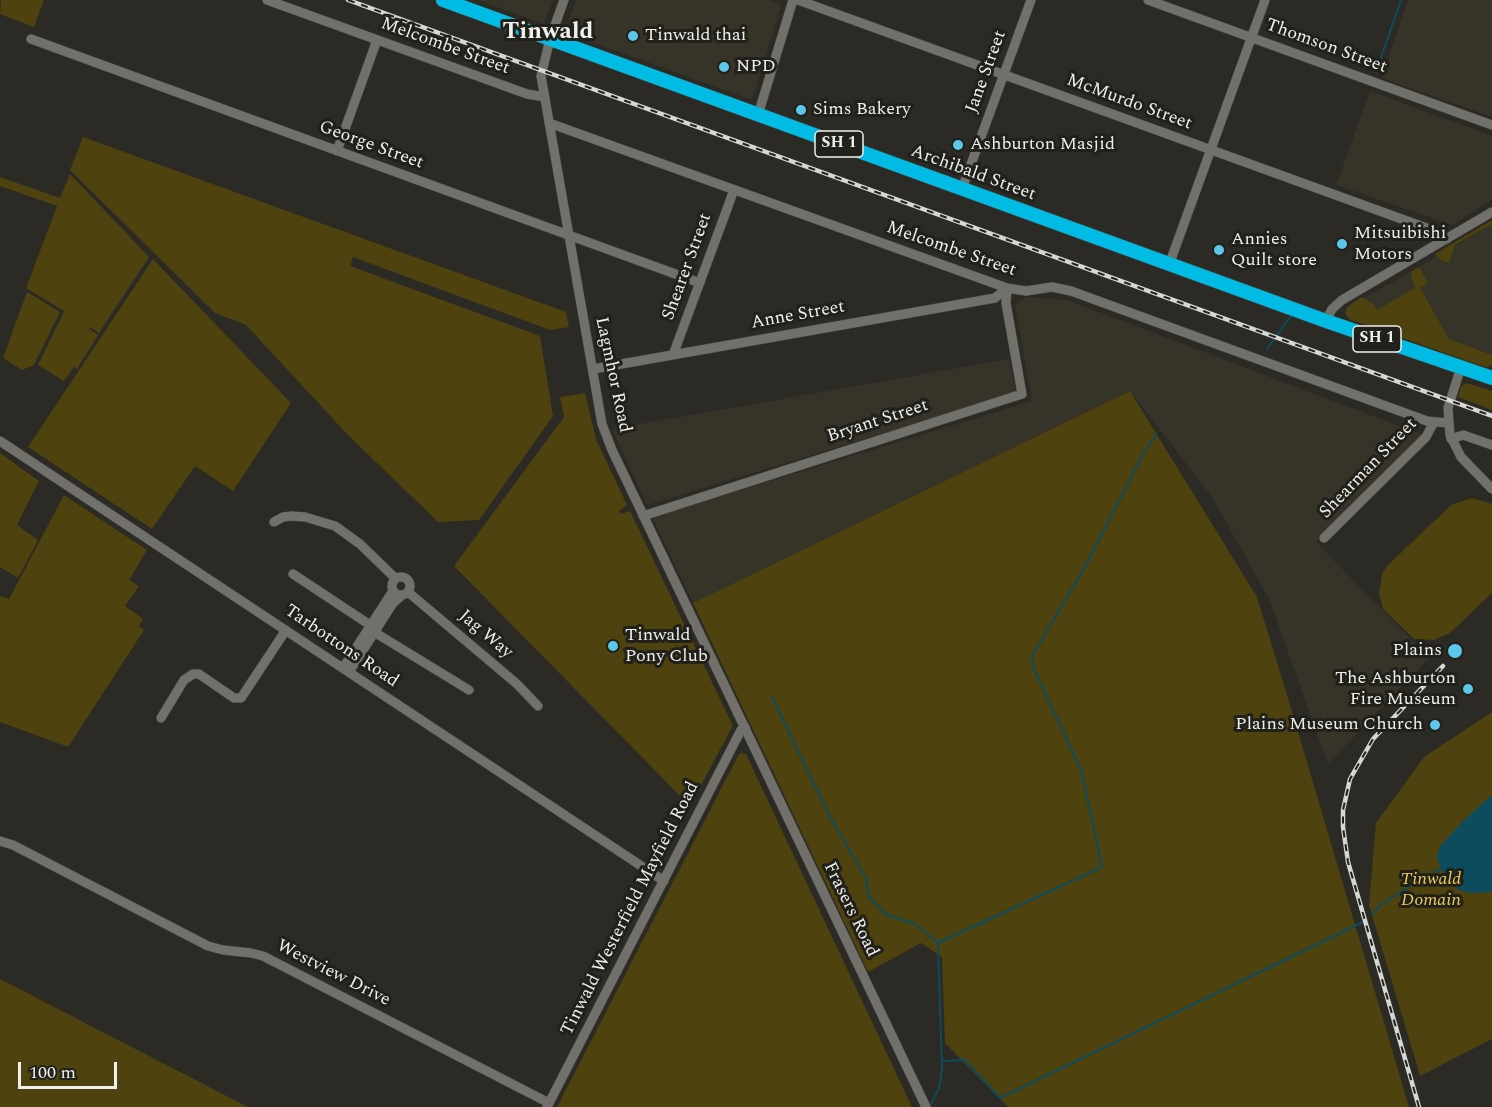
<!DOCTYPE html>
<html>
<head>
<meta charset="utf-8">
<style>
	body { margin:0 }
	#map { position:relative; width:1492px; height:1107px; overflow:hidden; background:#2b2a25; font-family:Spectral,serif }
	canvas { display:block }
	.scale { position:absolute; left:18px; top:1062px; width:99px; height:27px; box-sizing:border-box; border:3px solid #efefeb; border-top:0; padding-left:8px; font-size:18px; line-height:21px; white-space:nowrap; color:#efefeb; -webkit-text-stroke:4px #21201b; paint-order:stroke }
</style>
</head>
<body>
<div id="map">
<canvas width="1492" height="1107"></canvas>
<div class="scale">100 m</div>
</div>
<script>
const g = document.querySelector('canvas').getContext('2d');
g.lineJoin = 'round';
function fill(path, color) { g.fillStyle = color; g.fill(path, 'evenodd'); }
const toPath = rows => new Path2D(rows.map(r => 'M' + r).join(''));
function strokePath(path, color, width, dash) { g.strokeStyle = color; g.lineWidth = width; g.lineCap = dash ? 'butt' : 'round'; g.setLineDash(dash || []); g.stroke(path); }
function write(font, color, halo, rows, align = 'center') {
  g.font = font + ' Spectral,serif'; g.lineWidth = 6; g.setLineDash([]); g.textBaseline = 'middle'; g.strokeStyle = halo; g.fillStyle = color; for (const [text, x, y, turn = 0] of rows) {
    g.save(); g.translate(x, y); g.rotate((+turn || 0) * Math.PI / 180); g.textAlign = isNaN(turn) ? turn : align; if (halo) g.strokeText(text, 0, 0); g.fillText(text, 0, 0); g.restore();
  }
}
const built = toPath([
	[478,0,553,0,544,24],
	[576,0,769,0,780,4,781,6,752,100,564,32],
	[1408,0,1492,0,1492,117,1382,78],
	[1370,91,1492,136,1492,200,1452,225,1336,185],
	[1492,224,1492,355,1350,309,1363,299],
	[1027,297,1067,300,1415,432,1426,434,1316,542,1429,658,1328,764,1269,599,1212,497,1130,391,693,603,652,517,1032,401,1015,304],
	[1009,359,1016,393,647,505,612,429]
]);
const green = toPath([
	[1,0,44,0,34,27,0,14],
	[83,137,566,312,569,327,550,330,353,257,350,266,540,336,553,416,479,520,438,522,347,434,246,325,215,313,70,170],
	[70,174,149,257,99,333,90,327,89,329,98,335,77,369,74,367,64,381,38,365,64,311,26,288,57,206,0,186,0,177,60,198],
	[1492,220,1492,224,1455,245,1449,263,1441,260,1435,254],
	[153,259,291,403,233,491,195,466,152,529,28,447],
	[1419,267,1428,283,1420,288,1449,339,1492,355,1492,365,1487,367,1479,365,1349,319,1345,313,1347,307,1362,297,1372,303,1377,310,1415,288,1411,277,1412,271],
	[27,292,60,312,34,365,22,370,3,358],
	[1467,383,1492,391,1492,410,1458,397,1461,387],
	[1130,391,1257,597,1288,698,1409,1107,1008,1107,945,1043,942,957,921,943,868,972,693,603],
	[585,393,596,439,627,505,619,511,621,514,630,511,732,724,732,727,690,806,454,566,564,417,560,397],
	[0,453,39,481,17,525,38,540,18,578,0,567],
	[64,495,147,550,129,580,139,586,125,606,143,619,139,626,144,630,68,747,0,722,0,596,9,599],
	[1472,498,1492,504,1492,593,1450,633,1434,640,1414,639,1383,609,1379,593,1382,574,1386,567,1451,505],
	[1492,712,1492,1039,1420,1076,1369,905,1376,823,1424,757],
	[742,753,746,754,912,1107,557,1107,739,754],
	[0,979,248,1107,0,1107]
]);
const water = toPath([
	[1492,795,1492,892,1470,893,1459,890,1449,882,1441,869,1437,857,1440,846,1464,820]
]);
const stream = toPath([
	[1376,72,1401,0],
	[1267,349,1291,316],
	[772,697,830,817,866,878,869,897,887,915,915,924,938,943],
	[1434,872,1441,869],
	[1372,914,1382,904,1424,877],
	[942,1061,965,1060,1000,1098,1363,922],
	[931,1104,939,1088,942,1070,938,943,1102,867,1081,770,1033,667,1032,656,1086,565,1145,450,1157,434]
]);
const minor = toPath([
	[267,0,527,94,545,97],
	[564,0,550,39,541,76,602,424,612,450,926,1107],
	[798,0,1432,230,1447,239],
	[1148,0,1492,125],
	[31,39,700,283],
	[758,115,793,0],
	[549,123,1007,288,1026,291,1052,287,1071,291,1427,421,1448,423],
	[337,151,377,40],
	[962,189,1031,0],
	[1169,265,1265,0],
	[1326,321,1332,309,1342,300,1492,212],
	[673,355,734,190],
	[1461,367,1448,408,1450,435,1461,457,1492,489],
	[593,369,995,298,1007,288],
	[1451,439,1463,435,1492,445],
	[0,441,664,881],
	[643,516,1022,394,1006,303,1007,288],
	[274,522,283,517,292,516,305,517,335,526,360,544,395,578],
	[1324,538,1426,437,1434,422],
	[293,574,367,623,379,635,469,690],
	'392 586a9 9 0 1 1 18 0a9 9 0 1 1-18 0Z',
	[408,592,517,684,538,706],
	[343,668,393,591],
	[349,672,393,603,401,596],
	[161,718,184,680,193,674,199,674,234,698,241,698,286,630],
	[0,841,13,845,208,946,223,950,251,953,263,956,549,1103],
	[547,1107,741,730,745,727]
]);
const highway = toPath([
	[443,0,1326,321,1492,378]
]);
const rail = toPath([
	[348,0,1492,416],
	[1419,1107,1348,862,1343,827,1343,810,1350,779,1373,739,1443,666]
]);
const markers = [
	[633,36,6,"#5cc7e8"],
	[724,67,6,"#5cc7e8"],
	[801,110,6,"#5cc7e8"],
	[958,145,6,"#5cc7e8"],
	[1342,244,6,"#5cc7e8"],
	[1219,250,6,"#5cc7e8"],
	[613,646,6,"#5cc7e8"],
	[1455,651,8,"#5cc7e8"],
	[1468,689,6,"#5cc7e8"],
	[1435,725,6,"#5cc7e8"]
];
const shields = [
	[839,144,48],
	[1377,339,48]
];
const shieldNames = [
	["SH 1",839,144],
	["SH 1",1377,339]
];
const poiNames = [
	["Tinwald thai",645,36],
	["NPD",736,67],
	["Sims Bakery",813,110],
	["Ashburton Masjid",970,145],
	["Mitsuibishi",1354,234],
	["Motors",1354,255],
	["Annies",1231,240],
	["Quilt store",1231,261],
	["Tinwald",625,636],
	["Pony Club",625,657],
	["Plains",1442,651,"right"],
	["The Ashburton",1456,679,"right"],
	["Fire Museum",1456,700,"right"],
	["Plains Museum Church",1423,725,"right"]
];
const streetNames = [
	["Melcombe Street",445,47,20],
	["Thomson Street",1326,47,20],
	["Jane Street",987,72,-70],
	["McMurdo Street",1129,103,20],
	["George Street",371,146,20],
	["Archibald Street",973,174,20],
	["Melcombe Street",951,250,19],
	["Shearer Street",688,267,-70],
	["Anne Street",798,316,-10],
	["Lagmhor Road",612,375,78],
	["Bryant Street",878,422,-18],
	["Shearman Street",1369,469,-46],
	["Jag Way",485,635,40],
	["Tarbottons Road",341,647,34],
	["Tinwald Westerfield Mayfield Road",631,909,-63],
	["Frasers Road",850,910,64],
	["Westview Drive",333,974,27]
];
const parkNames = [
	["Tinwald",1431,880],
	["Domain",1431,901]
];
const districtNames = [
	["Tinwald",548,33]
];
fill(built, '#363328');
fill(green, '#4e420e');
fill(water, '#0d4c5c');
strokePath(stream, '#0d4c5c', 2);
strokePath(minor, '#484743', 10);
strokePath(highway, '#484743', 15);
strokePath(minor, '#72706a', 9);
strokePath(highway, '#00bbe3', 14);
strokePath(rail, '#d6d6d2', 4.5);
strokePath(rail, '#21201b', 2, [7]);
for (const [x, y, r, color] of markers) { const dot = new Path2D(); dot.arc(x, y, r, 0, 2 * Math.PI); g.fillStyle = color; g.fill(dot); strokePath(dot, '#21201b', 2); }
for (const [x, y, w] of shields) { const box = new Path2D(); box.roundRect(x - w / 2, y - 13, w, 26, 4.5); g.fillStyle = '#21201b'; g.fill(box); strokePath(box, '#efefeb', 1.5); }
write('bold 16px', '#efefeb', null, shieldNames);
write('18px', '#efefeb', '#21201b', poiNames, 'left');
write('18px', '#efefeb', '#21201b', streetNames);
write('italic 18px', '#eacd58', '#21201b', parkNames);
write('bold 24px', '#efefeb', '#21201b', districtNames);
</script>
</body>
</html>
